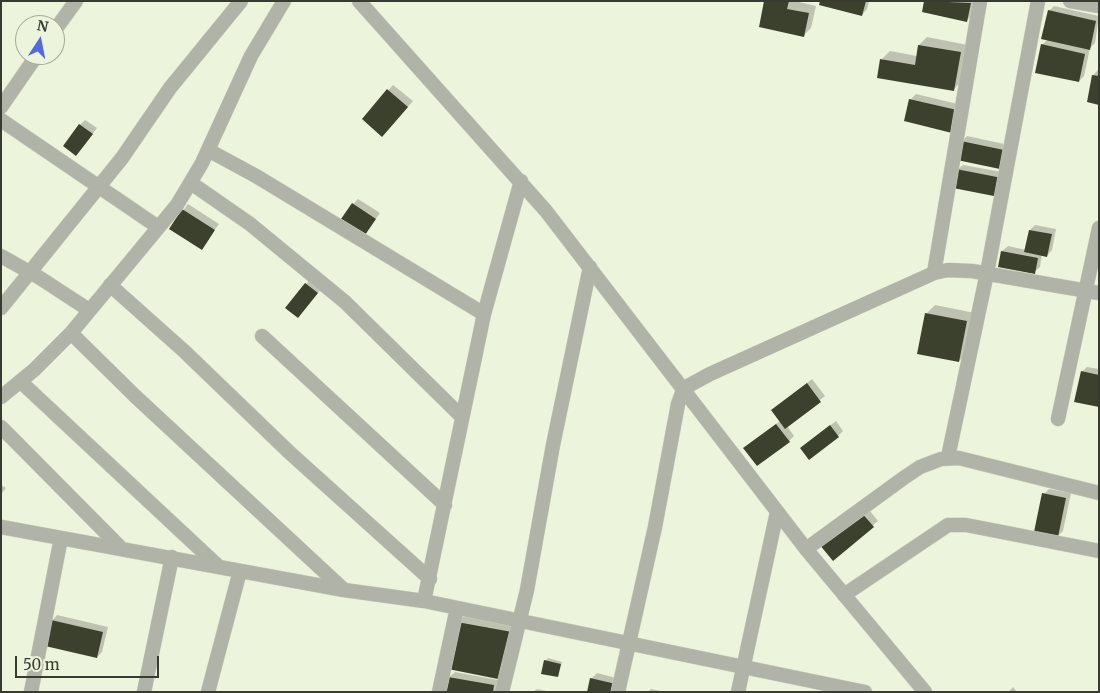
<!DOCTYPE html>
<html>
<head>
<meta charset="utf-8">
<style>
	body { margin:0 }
	#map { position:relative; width:1100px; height:693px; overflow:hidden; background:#edf4dc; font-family:Merriweather,serif }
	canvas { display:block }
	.frame { position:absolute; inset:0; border:2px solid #383b31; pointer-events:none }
	.north { position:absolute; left:15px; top:15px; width:50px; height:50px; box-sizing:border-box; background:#edf4dc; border:1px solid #a5aa98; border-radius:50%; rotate:11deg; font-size:14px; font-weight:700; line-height:20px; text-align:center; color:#383b31 }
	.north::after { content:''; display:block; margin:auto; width:18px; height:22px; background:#5269df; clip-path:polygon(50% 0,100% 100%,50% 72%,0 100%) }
	.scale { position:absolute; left:15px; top:656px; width:144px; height:22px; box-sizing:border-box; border:2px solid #383b31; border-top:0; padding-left:6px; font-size:15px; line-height:18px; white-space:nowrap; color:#383b31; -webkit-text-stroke:4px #edf4dc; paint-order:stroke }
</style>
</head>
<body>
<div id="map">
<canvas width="1100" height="693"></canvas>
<div class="frame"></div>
<div class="north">N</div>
<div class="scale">50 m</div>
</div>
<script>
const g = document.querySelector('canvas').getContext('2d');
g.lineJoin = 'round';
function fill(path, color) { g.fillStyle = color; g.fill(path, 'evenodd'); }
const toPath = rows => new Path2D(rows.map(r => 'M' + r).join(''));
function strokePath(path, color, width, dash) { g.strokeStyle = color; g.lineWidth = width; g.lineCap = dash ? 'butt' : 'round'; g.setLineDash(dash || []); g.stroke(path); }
const shadow = toPath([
	[766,1,795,1,816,6,811,28,803,36],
	[821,1,869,1,867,9,862,15],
	[926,1,975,1,972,16,966,21],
	[1054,6,1099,16,1095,43,1090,48,1084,76,1079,81,1042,45,1048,39,1049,11],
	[927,37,968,45,961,82,953,90,882,59,890,51,917,56,919,45],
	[1098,70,1099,70,1099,103,1093,75],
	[393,85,413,101,388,130,363,119],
	[916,94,962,105,957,126,910,100],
	[85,120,97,128,81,149,80,125],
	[967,136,1009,145,1005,162,962,141],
	[963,165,1007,173,1004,190,957,170],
	[358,199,380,213,365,234,353,204],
	[188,204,219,224,201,248,170,229],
	[1035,225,1056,229,1052,250,1047,256,1042,254,1040,267,1034,272,1002,251,1008,246,1026,250,1030,230],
	[311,278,322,288,303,311,306,284],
	[935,305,975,313,967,353,959,361,919,353,927,313],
	[1087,367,1099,369,1099,406,1082,372],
	[812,379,825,396,787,426,794,436,789,441,750,443,780,421,772,410],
	[836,421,843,431,838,436,807,443],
	[1,485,6,488,1,494],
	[1049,489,1071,493,1063,531,1058,536,1044,494],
	[866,506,878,521,833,559],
	[466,614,519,625,510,671,458,622],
	[57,615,108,627,102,652,97,657,52,621],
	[548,658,562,662,558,676,545,661],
	[455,672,498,680,496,692,447,692,449,677],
	[597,673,620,679,617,692,591,679],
	[1013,687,1017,692,1008,692],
	[537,689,551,692,533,692],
	[651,689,665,692,648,692]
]);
const building = toPath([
	[764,1,789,1,787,9,809,13,804,37,759,27],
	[820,1,866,1,862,16,819,5],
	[924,1,971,3,967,22,922,12],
	[1048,10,1096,21,1090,50,1041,39],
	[1041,44,1085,54,1079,82,1035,73],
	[918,45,961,52,954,91,877,78,880,59,915,65],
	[1092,75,1099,76,1099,105,1087,102],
	[387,89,408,107,382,137,362,119],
	[909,99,957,110,952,133,904,121],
	[79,124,93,134,76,156,63,146],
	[961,141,1004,150,1000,169,957,160],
	[956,169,1002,178,999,197,953,188],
	[352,203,376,219,365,235,341,219],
	[182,209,215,230,202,250,169,229],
	[1029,230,1052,234,1047,257,1024,252],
	[1001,251,1038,258,1035,274,998,267],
	[305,283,318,293,298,318,285,308],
	[925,313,967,321,959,362,917,354],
	[1081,371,1099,375,1099,407,1074,402],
	[807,383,821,402,785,429,771,410],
	[776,424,790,442,757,466,743,448],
	[830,425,839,437,809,460,800,448],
	[1042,493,1066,498,1058,537,1034,532],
	[860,511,874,527,833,561,819,544],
	[51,620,103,632,97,658,45,646],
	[457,622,512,632,503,680,448,669],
	[544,660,561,664,558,677,541,674],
	[448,677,494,685,493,692,445,692],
	[590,678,616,684,614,692,587,692]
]);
const minor = toPath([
	[359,1,546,211,806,549,925,692],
	[1070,1,1099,6],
	[55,30,76,1],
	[1,107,37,55],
	[1,120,158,227],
	[208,150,256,176,484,314],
	[191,183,250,224,345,302,462,417],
	[1,256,40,278,89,310],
	[934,273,980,1],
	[110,285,184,351,290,453,430,579],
	[1,308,122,158,170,88,241,1],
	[71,333,135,396,343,589],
	[262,336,445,505],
	[21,382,217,565],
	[1,397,34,370,71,333,177,205,202,163,251,56,284,1],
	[1058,419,1099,228],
	[1,427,119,546],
	[948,457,987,273,1038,1],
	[1,527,344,590,424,601,865,692],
	[806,549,905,477,920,467,941,459,959,458,1099,493],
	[844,595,948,525,966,525,1099,551],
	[424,601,484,314,521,181],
	[31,692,61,538],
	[144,692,172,557],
	[208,692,240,571],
	[439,692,457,608],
	[502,692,527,590,553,445,590,267],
	[618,692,655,527,678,404,683,390,688,386,710,374,934,273,948,270,972,271,1099,293],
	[738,692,777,512]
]);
fill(shadow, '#0003');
fill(building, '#3c412d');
strokePath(minor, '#c9cfba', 15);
strokePath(minor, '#b0b3a8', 14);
</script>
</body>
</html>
